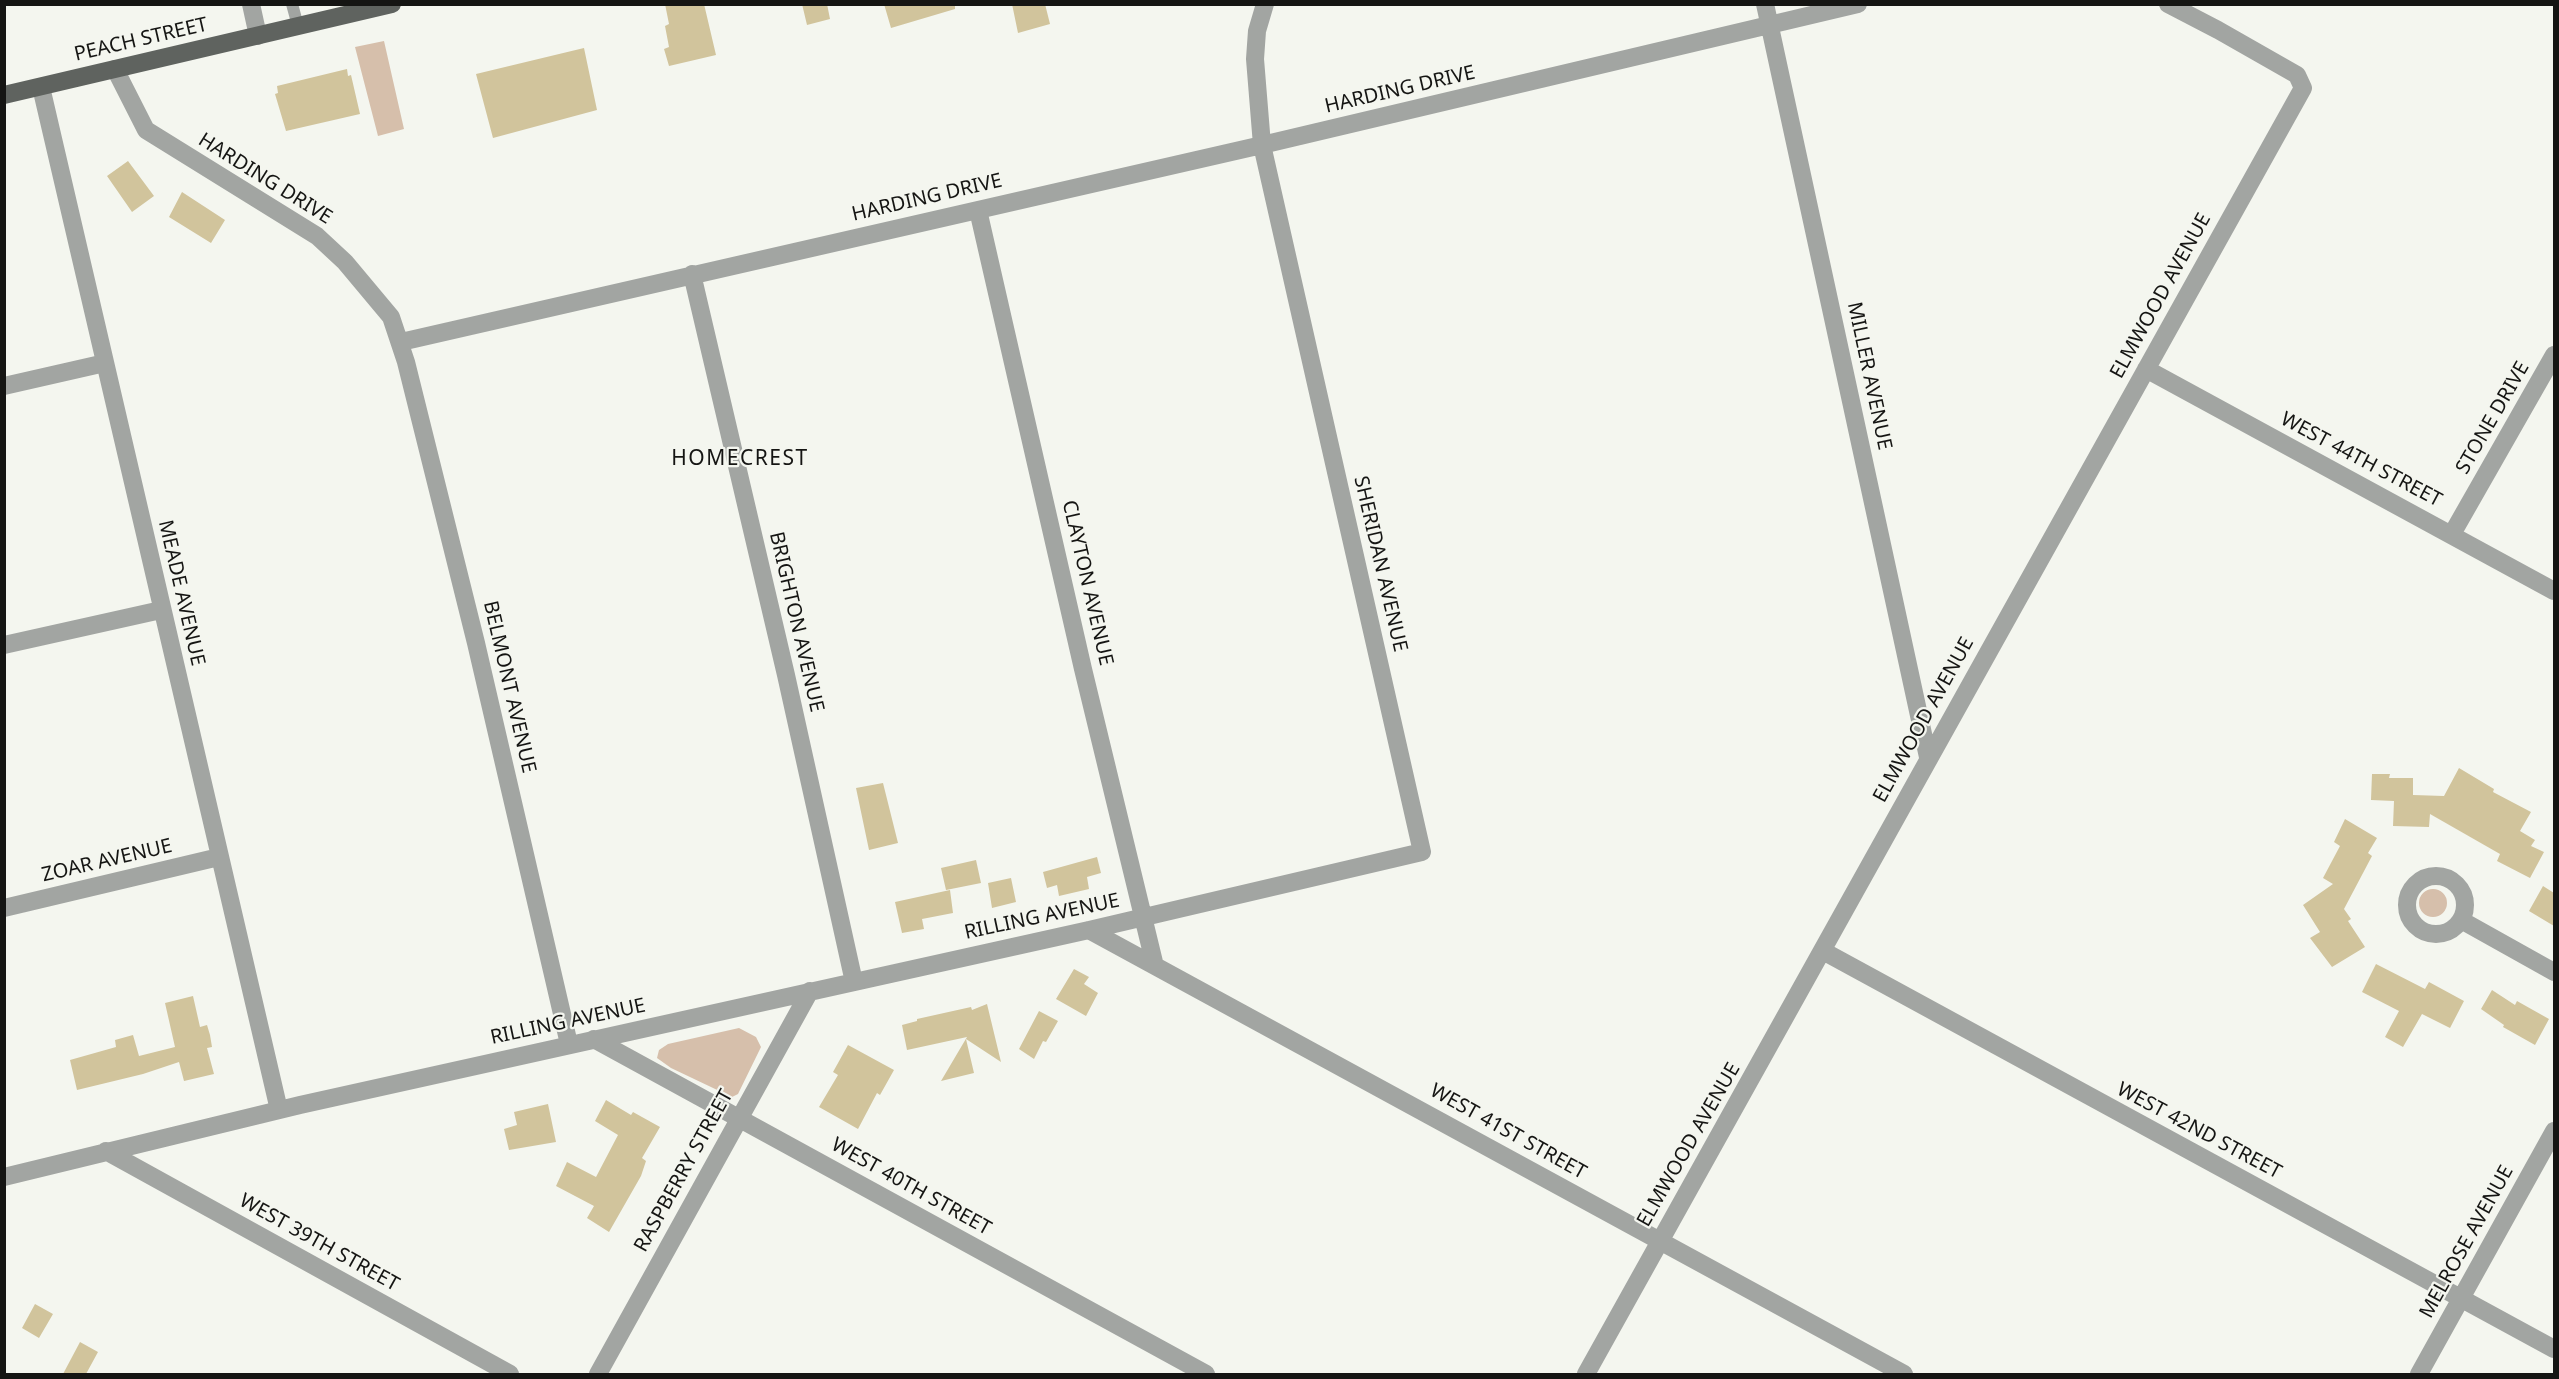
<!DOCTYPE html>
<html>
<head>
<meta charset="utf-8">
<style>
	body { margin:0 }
	#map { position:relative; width:2559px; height:1379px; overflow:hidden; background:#f4f6ef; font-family:"Noto Sans",sans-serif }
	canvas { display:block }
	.frame { position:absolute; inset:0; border:6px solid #151513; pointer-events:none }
</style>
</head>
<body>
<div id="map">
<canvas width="2559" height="1379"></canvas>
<div class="frame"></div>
</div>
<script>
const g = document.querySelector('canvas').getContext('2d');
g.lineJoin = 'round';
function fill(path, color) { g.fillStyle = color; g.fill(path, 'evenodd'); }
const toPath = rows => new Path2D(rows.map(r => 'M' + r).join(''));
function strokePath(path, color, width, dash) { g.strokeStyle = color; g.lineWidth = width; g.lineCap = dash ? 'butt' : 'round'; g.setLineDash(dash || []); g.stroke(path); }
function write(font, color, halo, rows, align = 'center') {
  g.font = font + ' "Noto Sans",sans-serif'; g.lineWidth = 4.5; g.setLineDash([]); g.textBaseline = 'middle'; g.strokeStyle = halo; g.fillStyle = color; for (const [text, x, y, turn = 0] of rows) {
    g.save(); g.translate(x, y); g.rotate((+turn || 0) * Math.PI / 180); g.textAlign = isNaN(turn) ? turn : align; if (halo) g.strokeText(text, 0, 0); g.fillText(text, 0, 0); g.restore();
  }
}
const green = toPath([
	[384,41,404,129,378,136,355,47],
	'2419 903a14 14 0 1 1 28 0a14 14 0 1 1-28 0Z',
	[739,1028,756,1037,761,1047,738,1094,732,1097,671,1068,657,1058,659,1050,668,1044]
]);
const building = toPath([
	[665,4,704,4,716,55,669,66,664,49,669,47,665,26,669,24],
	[802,4,827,4,830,19,807,25],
	[884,4,955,4,955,9,891,28],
	[1012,4,1045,4,1050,24,1018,33],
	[584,48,597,110,493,138,476,74],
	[347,69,348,76,351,75,360,114,286,131,275,94,278,93,277,86],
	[128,161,154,196,132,212,107,176],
	[182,192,225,220,211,243,169,217],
	[2459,768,2494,789,2493,792,2531,812,2520,831,2535,840,2531,846,2544,852,2530,878,2497,861,2500,854,2430,814,2429,827,2393,826,2394,801,2371,800,2372,774,2390,774,2389,778,2413,778,2413,795,2444,796],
	[883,783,898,843,869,850,856,788],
	[2345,819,2377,838,2368,853,2372,856,2344,909,2351,919,2348,921,2365,947,2332,967,2310,938,2320,932,2303,905,2333,884,2323,878,2340,846,2334,842],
	[1097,857,1101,873,1087,877,1089,889,1059,896,1057,885,1047,888,1043,872],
	[976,860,981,883,946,890,941,868],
	[1011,878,1016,902,992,908,988,883],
	[2543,886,2554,893,2554,926,2529,911],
	[950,890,953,913,922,919,924,929,902,933,895,902],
	[2376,964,2425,989,2429,982,2464,1001,2450,1028,2422,1014,2403,1047,2385,1037,2399,1011,2362,992],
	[1074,969,1089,977,1084,984,1098,993,1086,1016,1056,999],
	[2492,990,2515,1005,2517,1001,2549,1019,2535,1045,2503,1027,2504,1025,2481,1009],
	[193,996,200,1027,207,1025,210,1035,212,1047,207,1048,214,1074,184,1081,179,1062,143,1074,77,1090,70,1060,116,1047,115,1040,133,1035,139,1056,175,1047,165,1003],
	[987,1004,1001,1062,966,1039,974,1073,941,1081,967,1037,907,1050,902,1025,917,1021,917,1019,971,1007,972,1010],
	[1039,1011,1058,1021,1046,1042,1043,1041,1034,1059,1019,1049],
	[848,1045,894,1070,880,1095,877,1093,858,1129,819,1107,838,1075,833,1072],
	[606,1100,631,1115,633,1112,660,1127,642,1158,646,1161,641,1176,609,1232,587,1218,594,1206,556,1186,567,1162,596,1177,618,1135,595,1121],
	[548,1104,556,1142,509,1150,504,1129,517,1125,514,1112],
	[35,1304,53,1314,39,1338,22,1328],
	[80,1342,98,1352,86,1374,63,1374]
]);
const service = toPath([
	[292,4,298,26]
]);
const minor = toPath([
	[251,4,258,36],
	[1765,4,1928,757],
	[115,69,146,130,317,236,345,262,391,317,406,362,476,643,569,1044],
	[41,87,279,1110],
	[978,210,1083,669,1155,966],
	[692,274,786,675,854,982],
	[401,342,1262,145,1858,4],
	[2146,369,2554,591],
	[4,386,105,363],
	[2452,534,2554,355],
	[4,645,161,610],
	'2407 905a29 29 0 1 1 58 0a29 29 0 1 1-58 0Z',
	[4,908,219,857],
	[2461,920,2554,972],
	[1089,930,1904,1374],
	[1823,951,2554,1349],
	[594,1039,1206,1374],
	[106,1151,510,1374],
	[4,1177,300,1105,1089,930,1422,852,1262,145,1255,59,1257,31,1265,4],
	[598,1374,810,991],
	[1586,1374,2303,88,2297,75,2218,30,2168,4],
	[2419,1374,2554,1131]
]);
const primary = toPath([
	[4,95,392,4]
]);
const streetNames = [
	["PEACH STREET",141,40,-13],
	["HARDING DRIVE",1400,90,-13],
	["HARDING DRIVE",265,179,32],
	["HARDING DRIVE",927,198,-13],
	["ELMWOOD AVENUE",2161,296,-61],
	["MILLER AVENUE",1869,376,78],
	["STONE DRIVE",2493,418,-60],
	["WEST 44TH STREET",2361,460,28],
	["SHERIDAN AVENUE",1380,564,77],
	["CLAYTON AVENUE",1087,583,77],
	["MEADE AVENUE",181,593,77],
	["BRIGHTON AVENUE",796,622,77],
	["BELMONT AVENUE",509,687,77],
	["ELMWOOD AVENUE",1924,720,-61],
	["ZOAR AVENUE",107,861,-13],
	["RILLING AVENUE",1042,917,-12],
	["RILLING AVENUE",568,1022,-12],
	["WEST 42ND STREET",2199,1131,28],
	["WEST 41ST STREET",1508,1132,29],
	["ELMWOOD AVENUE",1689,1145,-60],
	["RASPBERRY STREET",684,1171,-61],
	["WEST 40TH STREET",911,1187,29],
	["MELROSE AVENUE",2467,1242,-61],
	["WEST 39TH STREET",319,1243,29]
];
const neighbourhoodNames = [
	["HOMECREST",740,459]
];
fill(green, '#d6bfab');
fill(building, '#d1c49c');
strokePath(service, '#a2a5a2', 12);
strokePath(minor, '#a2a5a2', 18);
strokePath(primary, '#5f635f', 18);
write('20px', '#151513', '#f4f6ef', streetNames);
g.letterSpacing = '1.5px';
write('21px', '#151513', '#f4f6ef', neighbourhoodNames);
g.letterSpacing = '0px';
</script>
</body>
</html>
